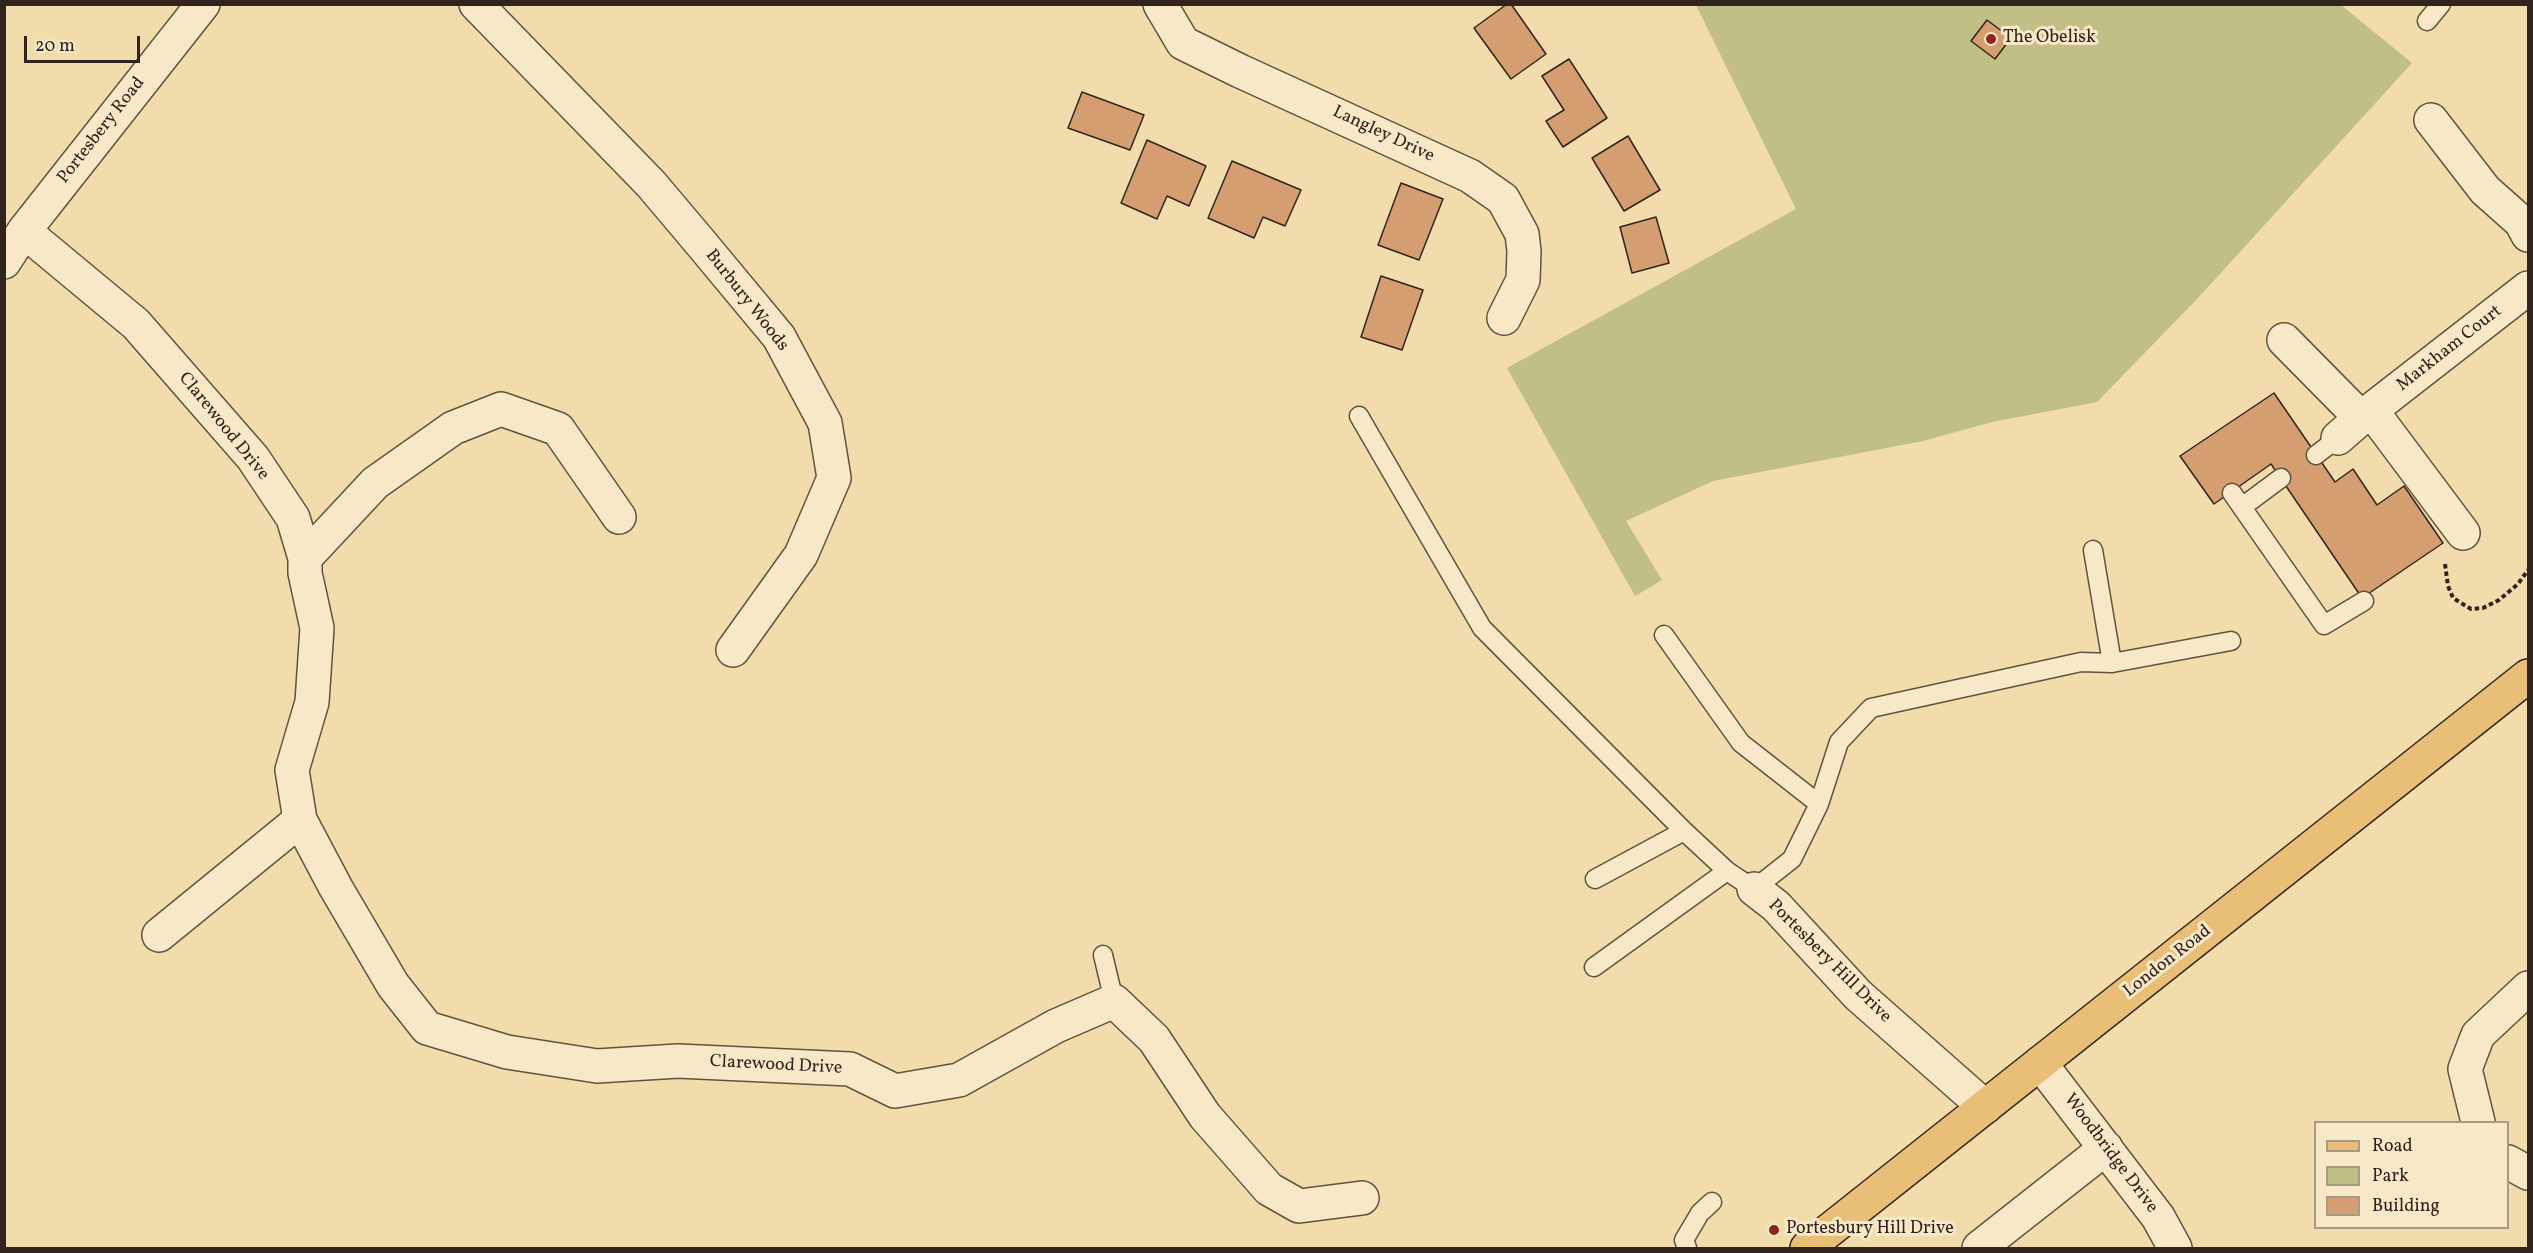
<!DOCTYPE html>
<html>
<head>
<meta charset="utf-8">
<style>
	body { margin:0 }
	#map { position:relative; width:2533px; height:1253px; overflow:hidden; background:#f2dcab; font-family:Vollkorn,serif }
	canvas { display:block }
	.frame { position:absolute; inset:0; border:6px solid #31241e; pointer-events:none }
	.legend { position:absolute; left:2314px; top:1121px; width:195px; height:108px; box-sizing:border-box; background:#f7e8c8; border:2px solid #a89a84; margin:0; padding:8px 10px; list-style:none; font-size:18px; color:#31241e }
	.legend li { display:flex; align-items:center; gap:12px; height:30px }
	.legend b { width:30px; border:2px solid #a89a84 }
	.scale { position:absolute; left:24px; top:36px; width:116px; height:27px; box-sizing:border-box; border:3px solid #31241e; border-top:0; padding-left:8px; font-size:18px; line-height:21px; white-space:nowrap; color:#31241e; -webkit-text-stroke:4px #f7e8c8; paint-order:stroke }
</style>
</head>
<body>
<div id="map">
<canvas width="2533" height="1253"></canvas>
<div class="frame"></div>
<ul class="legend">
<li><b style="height:8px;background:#e9be76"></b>Road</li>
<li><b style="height:16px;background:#bfbf86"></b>Park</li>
<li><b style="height:16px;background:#d59e71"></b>Building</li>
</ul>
<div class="scale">20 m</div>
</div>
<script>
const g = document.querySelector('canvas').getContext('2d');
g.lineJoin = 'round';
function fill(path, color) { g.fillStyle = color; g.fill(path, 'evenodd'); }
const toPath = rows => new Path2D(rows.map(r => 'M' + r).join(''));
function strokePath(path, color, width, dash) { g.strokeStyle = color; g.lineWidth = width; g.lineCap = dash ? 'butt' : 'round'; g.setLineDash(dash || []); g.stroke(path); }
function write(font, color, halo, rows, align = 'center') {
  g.font = font + ' Vollkorn,serif'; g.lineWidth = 6; g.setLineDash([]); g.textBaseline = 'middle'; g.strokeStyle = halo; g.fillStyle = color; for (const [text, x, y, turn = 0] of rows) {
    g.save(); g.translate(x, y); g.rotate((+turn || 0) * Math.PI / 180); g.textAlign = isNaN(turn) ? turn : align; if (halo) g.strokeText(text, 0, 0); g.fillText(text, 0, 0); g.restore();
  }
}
const green = toPath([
	[1696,5,2341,5,2412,63,2197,299,2097,402,1992,422,1923,441,1713,481,1626,521,1662,580,1635,596,1507,368,1796,209]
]);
const building = toPath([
	[1507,4,1511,4,1546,54,1511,79,1474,28,1507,4],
	[1987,20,2011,38,1995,59,1971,41,1987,20],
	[1569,59,1607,118,1563,147,1546,121,1564,110,1542,76,1569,59],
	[1082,92,1144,115,1130,150,1068,128,1082,92],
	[1628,136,1660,190,1624,211,1592,158,1628,136],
	[1147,140,1206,166,1189,206,1167,196,1157,219,1121,203,1147,140],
	[1232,161,1301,190,1285,226,1263,217,1254,238,1208,218,1232,161],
	[1401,183,1443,199,1419,260,1378,245,1401,183],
	[1656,217,1669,263,1632,273,1620,227,1656,217],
	[1381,276,1423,290,1402,350,1361,337,1381,276],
	[2274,393,2335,482,2353,469,2377,505,2404,486,2443,543,2362,598,2271,464,2214,504,2180,456,2274,393]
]);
const path = toPath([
	[2445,564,2448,586,2453,598,2471,609,2483,608,2499,600,2518,584,2528,570]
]);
const service = toPath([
	[2427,21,2441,4],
	[1359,416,1482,628,1684,831,1727,871,1754,889,1792,859,1819,804,1839,742,1871,708,2081,662,2112,663,2231,641],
	[2316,455,2338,438],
	[2232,493,2324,625,2364,601],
	[2242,507,2281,478],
	[2093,550,2112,663],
	[1664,635,1741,743,1819,804],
	[1595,879,1684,831],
	[1103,955,1114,1001],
	[1594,967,1727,871],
	[1687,1248,1684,1240,1700,1213,1712,1202]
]);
const minor = toPath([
	[476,4,651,184,700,242,779,337,825,423,834,478,801,555,733,650],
	[1160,4,1183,43,1240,71,1470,176,1503,199,1522,234,1524,251,1523,280,1504,318],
	[2431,120,2485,190,2521,222,2528,235],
	[24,231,136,324,253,458,293,518,305,558,305,573,317,628,312,702,292,770,300,820,336,888,393,985,427,1028,507,1052,597,1066,678,1061,850,1069,895,1091,959,1080,1056,1026,1114,1001,1154,1039,1205,1116,1269,1189,1299,1206,1362,1198],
	[4,262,24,231,203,4],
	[2284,340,2361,418],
	[2371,410,2463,533],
	[2338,438,2361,418,2528,288],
	[305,558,375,483,453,428,501,409,558,429,619,517],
	[1754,889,1776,906,1858,995,1985,1107],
	[159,935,300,820],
	[2040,1063,2158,1217,2175,1248],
	[2478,1122,2465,1069,2478,1035,2528,988],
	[2508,1162,2528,1173],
	[1979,1248,2106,1148]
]);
const primary = toPath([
	[1807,1248,2528,676]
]);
const markers = [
	[1991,39,6,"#8f2418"],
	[1774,1230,6,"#8f2418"]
];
const poiNames = [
	["The Obelisk",2003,39],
	["Portesbury Hill Drive",1786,1230]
];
const streetNames = [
	["Portesbery Road",102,131,-52],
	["Langley Drive",1383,135,25],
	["Burbury Woods",746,301,52],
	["Markham Court",2450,349,-38],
	["Clarewood Drive",223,427,51],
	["Portesbery Hill Drive",1829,962,45],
	["London Road",2168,962,-38],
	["Clarewood Drive",776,1066,3],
	["Woodbridge Drive",2110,1154,53]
];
fill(green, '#bfbf86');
fill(building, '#d59e71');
strokePath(building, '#31241e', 1.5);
strokePath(service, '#615241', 21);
strokePath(minor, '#615241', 36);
strokePath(primary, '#31241e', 36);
strokePath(path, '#31241e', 4, [4.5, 3]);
strokePath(service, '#f7e8c8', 18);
strokePath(minor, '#f7e8c8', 33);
strokePath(primary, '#e9be76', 33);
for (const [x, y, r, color] of markers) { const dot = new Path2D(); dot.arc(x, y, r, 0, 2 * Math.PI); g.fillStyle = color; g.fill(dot); strokePath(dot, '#f7e8c8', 2); }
write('18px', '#31241e', '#f7e8c8', poiNames, 'left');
write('18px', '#31241e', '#f7e8c8', streetNames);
</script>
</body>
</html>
